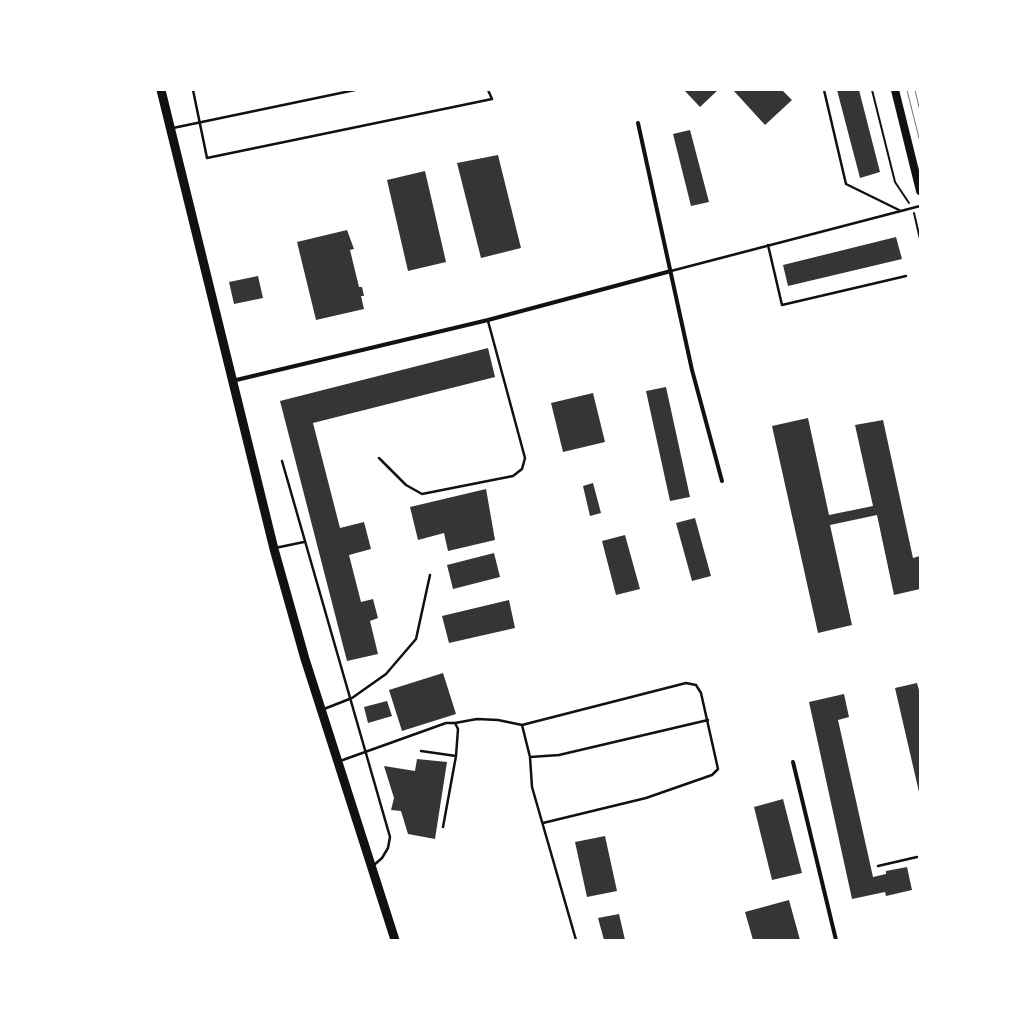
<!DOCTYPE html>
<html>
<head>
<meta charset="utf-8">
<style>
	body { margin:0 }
	#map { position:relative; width:1010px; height:1030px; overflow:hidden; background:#fff; font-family:"PT Sans",sans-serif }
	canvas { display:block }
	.frame { position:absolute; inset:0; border:91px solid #fff; pointer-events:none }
</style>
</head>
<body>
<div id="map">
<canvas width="1010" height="1030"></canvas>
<div class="frame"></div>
</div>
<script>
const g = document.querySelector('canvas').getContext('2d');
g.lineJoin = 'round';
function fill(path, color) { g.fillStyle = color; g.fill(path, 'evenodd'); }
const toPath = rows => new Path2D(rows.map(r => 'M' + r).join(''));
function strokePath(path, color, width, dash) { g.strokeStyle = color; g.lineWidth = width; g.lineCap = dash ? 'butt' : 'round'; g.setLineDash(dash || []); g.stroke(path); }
const building = toPath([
	[684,90,718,90,700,107],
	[733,90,782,90,792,100,765,125],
	[837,90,859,90,880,172,860,178],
	[690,130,709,202,691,206,673,134],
	[498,155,521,248,481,258,457,163],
	[425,171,446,262,408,271,387,180],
	[347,230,354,249,350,250,359,287,362,287,364,296,361,296,364,309,316,320,297,242],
	[896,237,902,259,788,286,783,265],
	[258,276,263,298,234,304,229,282],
	[488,348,495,377,313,423,340,528,364,522,371,549,349,555,361,602,373,599,378,618,370,621,378,654,347,661,280,401],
	[666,387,690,497,670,501,646,391],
	[593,393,605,442,563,452,551,403],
	[808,418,829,515,873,506,855,425,883,420,913,558,920,556,920,589,894,595,877,515,830,525,852,625,818,633,772,426],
	[593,483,601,513,590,516,583,486],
	[486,489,495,540,448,551,444,533,418,540,410,507],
	[695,518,711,576,692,581,676,523],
	[625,535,640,589,616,595,602,541],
	[494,553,500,577,453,589,447,565],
	[509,600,515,628,449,643,442,616],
	[443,673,456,714,402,731,389,690],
	[917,683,920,694,919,792,895,688],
	[844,694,849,717,838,720,873,877,886,874,886,871,907,867,912,890,886,896,885,892,852,899,809,702],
	[387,701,392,716,368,723,364,707],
	[417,759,447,762,435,839,408,834,401,811,391,810,394,798,384,766,415,771],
	[783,799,802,873,772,880,754,807],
	[605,836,617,891,587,897,575,842],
	[789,900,800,940,753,940,745,912],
	[619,914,625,940,604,940,598,918]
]);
const path = toPath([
	[872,90,895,182,909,203],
	[914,213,920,239]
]);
const service = toPath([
	[193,90,207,158,492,99,488,90],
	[824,90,846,184,901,211],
	[173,128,355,90],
	[768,245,782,305,906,276],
	[671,271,920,206],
	[379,458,406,485,422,494,513,476,522,469,525,458,488,321],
	[282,461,390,837,388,848,382,858,374,865],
	[275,548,304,542],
	[324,709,352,698,386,674,416,639,430,575],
	[455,723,477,719,498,720,522,725,686,683,696,685,701,693,718,769,712,775,646,798,543,823],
	[522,725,530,757,532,787,576,940],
	[421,751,456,756],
	[530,757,559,755,708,720],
	[340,761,446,723,455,723,458,729,456,756,443,827],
	[878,866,917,857]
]);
const minor = toPath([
	[638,123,692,370,722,481],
	[232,381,488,320,671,271],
	[793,762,836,940]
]);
const secondary = toPath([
	[895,90,920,191]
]);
const primary = toPath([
	[161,90,274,549,305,659,395,940]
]);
const tram = toPath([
	[907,90,920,142],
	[915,90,920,111]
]);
fill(building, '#353535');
strokePath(path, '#111', 2);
strokePath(service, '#111', 2.5);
strokePath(minor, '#111', 4);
strokePath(secondary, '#111', 8);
strokePath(primary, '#111', 9);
strokePath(tram, '#707070', 1);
</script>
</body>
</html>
